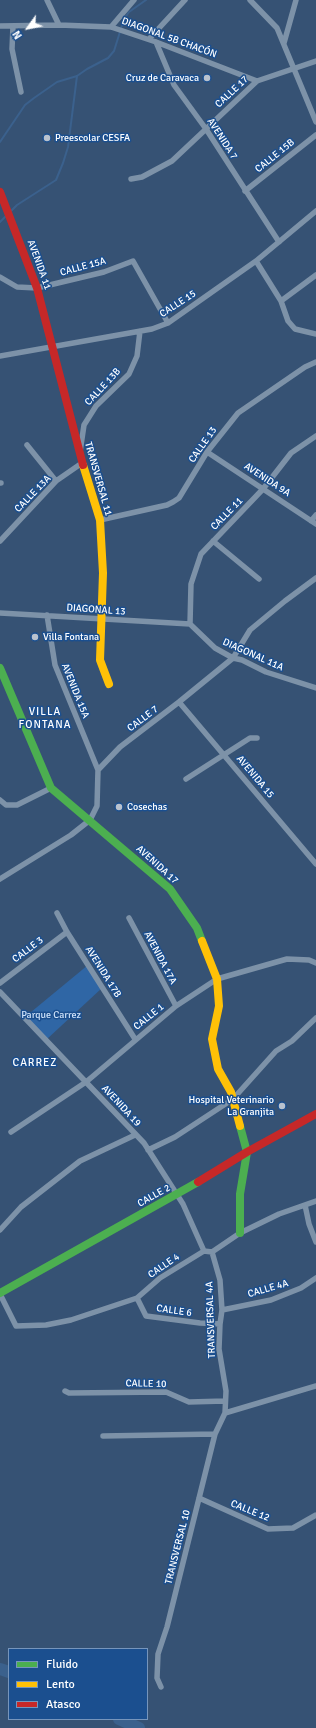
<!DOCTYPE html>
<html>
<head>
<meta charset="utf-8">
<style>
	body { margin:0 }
	#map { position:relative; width:316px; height:1728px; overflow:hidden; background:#365274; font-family:Signika,sans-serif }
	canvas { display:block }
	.legend { position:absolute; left:8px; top:1648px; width:140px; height:72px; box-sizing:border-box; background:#1b4f8f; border:1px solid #7695bc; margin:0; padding:5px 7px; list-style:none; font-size:12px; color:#fff }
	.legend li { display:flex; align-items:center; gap:8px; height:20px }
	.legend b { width:20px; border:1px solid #7695bc }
	.north { position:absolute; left:8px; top:8px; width:40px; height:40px; -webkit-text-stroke:3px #1b4f8f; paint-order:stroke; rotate:237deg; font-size:11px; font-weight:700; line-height:16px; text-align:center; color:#fff }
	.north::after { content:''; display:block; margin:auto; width:14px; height:18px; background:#fff; clip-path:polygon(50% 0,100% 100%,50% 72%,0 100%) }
</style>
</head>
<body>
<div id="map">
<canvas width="316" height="1728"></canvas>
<ul class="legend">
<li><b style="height:5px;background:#4caf50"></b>Fluido</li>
<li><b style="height:5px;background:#ffc107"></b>Lento</li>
<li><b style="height:5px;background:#c62828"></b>Atasco</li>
</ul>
<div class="north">N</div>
</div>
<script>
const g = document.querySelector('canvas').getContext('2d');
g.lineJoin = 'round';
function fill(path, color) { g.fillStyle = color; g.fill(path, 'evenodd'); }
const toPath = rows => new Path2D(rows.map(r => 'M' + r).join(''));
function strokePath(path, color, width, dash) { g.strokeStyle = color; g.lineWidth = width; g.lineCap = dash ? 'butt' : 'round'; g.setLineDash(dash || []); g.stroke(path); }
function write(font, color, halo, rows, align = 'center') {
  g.font = font + ' Signika,sans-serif'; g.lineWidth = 3; g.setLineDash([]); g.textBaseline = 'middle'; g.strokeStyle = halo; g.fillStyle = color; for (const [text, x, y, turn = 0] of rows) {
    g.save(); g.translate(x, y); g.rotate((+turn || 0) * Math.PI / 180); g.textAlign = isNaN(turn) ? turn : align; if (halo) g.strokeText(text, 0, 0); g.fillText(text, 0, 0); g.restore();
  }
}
const green = toPath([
	[88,965,102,988,46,1040,25,1017]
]);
const stream = toPath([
	[0,142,25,105,34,98,57,82,77,76,87,69,108,58,114,51,124,19,129,12,146,0],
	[11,211,17,205,56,180,63,163,68,147,77,76],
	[0,222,6,216]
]);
const river = toPath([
	[0,1669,9,1672],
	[119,1719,139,1728]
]);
const street = toPath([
	[47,0,59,25],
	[250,0,277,28,316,122],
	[0,26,59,25,111,27,156,42,257,81],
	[13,26,12,49,21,92],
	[111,27,134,0],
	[149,39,185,0],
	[156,42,174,85,206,129,279,242],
	[284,43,296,0],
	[131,179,142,177,172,161,257,81,316,61],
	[245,191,316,135],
	[256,261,281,301,288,321,295,329,316,334],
	[0,277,17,287,37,288,104,272,133,261,168,323],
	[281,301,316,275],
	[0,356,152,329,168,323,256,261,316,211],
	[27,445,56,481],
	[80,452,84,425,96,406,129,374,137,356,140,331],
	[207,452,316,524],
	[0,483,1,483],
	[100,520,167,505,173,502,179,498,207,452,238,413,305,367,316,362],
	[311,521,316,515],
	[0,541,56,481,82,463],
	[213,541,259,579],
	[0,613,190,624],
	[47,615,55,665,98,770],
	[190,624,191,584,201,554,263,489,291,453,316,436],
	[190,624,215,648,233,658,242,660,266,672,316,688],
	[179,702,316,864],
	[186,779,250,738,257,738],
	[0,800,6,805,17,805,51,788],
	[0,879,71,835,90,820,97,806,98,770,120,747,179,702,233,658,250,630,285,601,316,578],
	[57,913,67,932,135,1039],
	[129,918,176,1006],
	[0,983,67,932],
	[0,992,144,1143,183,1204,204,1251],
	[11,1132,86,1082,176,1006,217,979,287,959,309,960,316,963],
	[148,1150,175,1137,233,1099,276,1051,292,1041,316,1018],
	[305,1205,309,1224,316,1242],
	[0,1230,21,1207,80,1161,135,1135],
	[0,1294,16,1326,46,1325,71,1320,137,1298,160,1278,204,1251,212,1252,240,1233,279,1214,316,1201],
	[137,1298,146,1316,200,1323,220,1324],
	[222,1310,271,1300,301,1288,316,1278],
	[65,1391,69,1393,166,1392,189,1402,225,1401],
	[225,1413,316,1386],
	[103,1436,215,1434],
	[199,1498,268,1529,293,1528,316,1515],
	[161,1687,157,1678,158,1654,167,1627,215,1434,225,1413,226,1391,219,1349,220,1324,222,1310,220,1280,212,1252]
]);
const fast = toPath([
	[0,668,51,788,170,889,197,928,202,941],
	[240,1126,247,1152,240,1194,240,1233],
	[0,1293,198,1182]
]);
const slow = toPath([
	[83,465,100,520,103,573,100,660,109,684],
	[202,941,217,979,219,1006,212,1039,218,1069,231,1092,240,1126]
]);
const jam = toPath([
	[0,192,37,288,83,465],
	[198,1182,247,1152,316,1114]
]);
const markers = [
	[207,78,4,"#b9c2ce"],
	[47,138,4,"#b9c2ce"],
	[35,637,4,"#b9c2ce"],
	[119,807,4,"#b9c2ce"],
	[282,1106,4,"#b9c2ce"]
];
const streetNames = [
	["DIAGONAL 5B CHACÓN",169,38,20],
	["CALLE 17",232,92,-43],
	["AVENIDA 7",222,139,57],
	["CALLE 15B",275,156,-39],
	["AVENIDA 11",39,265,70],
	["CALLE 15A",83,267,-15],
	["CALLE 15",178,304,-33],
	["CALLE 13B",103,387,-47],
	["CALLE 13",203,445,-55],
	["TRANSVERSAL 11",98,479,74],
	["AVENIDA 9A",267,480,33],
	["CALLE 13A",33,494,-46],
	["CALLE 11",227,514,-46],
	["DIAGONAL 13",96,610,4],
	["DIAGONAL 11A",253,655,24],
	["AVENIDA 15A",75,691,68],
	["CALLE 7",143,719,-37],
	["AVENIDA 15",255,777,50],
	["AVENIDA 17",157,865,42],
	["CALLE 3",28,950,-37],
	["AVENIDA 17A",160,958,62],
	["AVENIDA 17B",103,972,58],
	["CALLE 1",149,1017,-39],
	["AVENIDA 19",121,1106,47],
	["CALLE 2",154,1196,-29],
	["CALLE 4",164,1266,-34],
	["CALLE 4A",268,1289,-16],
	["CALLE 6",174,1311,8],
	["TRANSVERSAL 4A",211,1320,-92],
	["CALLE 10",146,1384,1],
	["CALLE 12",250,1511,22],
	["TRANSVERSAL 10",178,1547,-76]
];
const poiNames = [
	["Cruz de Caravaca",199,78,"right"],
	["Preescolar CESFA",55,138],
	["Villa Fontana",43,637],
	["Cosechas",127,807],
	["Hospital Veterinario",274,1100,"right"],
	["La Granjita",274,1112,"right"]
];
const parkNames = [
	["Parque Carrez",51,1015]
];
const neighbourhoodNames = [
	["VILLA",45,712],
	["FONTANA",45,725],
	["CARREZ",35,1063]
];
fill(green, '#2f66a5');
strokePath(stream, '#3b618d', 2);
strokePath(river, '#3b618d', 12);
strokePath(street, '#7d92a8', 5.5);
strokePath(fast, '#4caf50', 8);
strokePath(slow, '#ffc107', 8);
strokePath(jam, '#c62828', 8);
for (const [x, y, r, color] of markers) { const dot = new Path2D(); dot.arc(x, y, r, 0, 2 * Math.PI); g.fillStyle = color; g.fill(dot); strokePath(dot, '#1b4f8f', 1.5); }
write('10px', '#fff', '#1b4f8f', streetNames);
write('10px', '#fff', '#1b4f8f', poiNames, 'left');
write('10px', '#cfe3fa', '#1b4f8f', parkNames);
g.letterSpacing = '1px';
write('11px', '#fff', '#1b4f8f', neighbourhoodNames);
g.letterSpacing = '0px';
</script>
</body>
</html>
